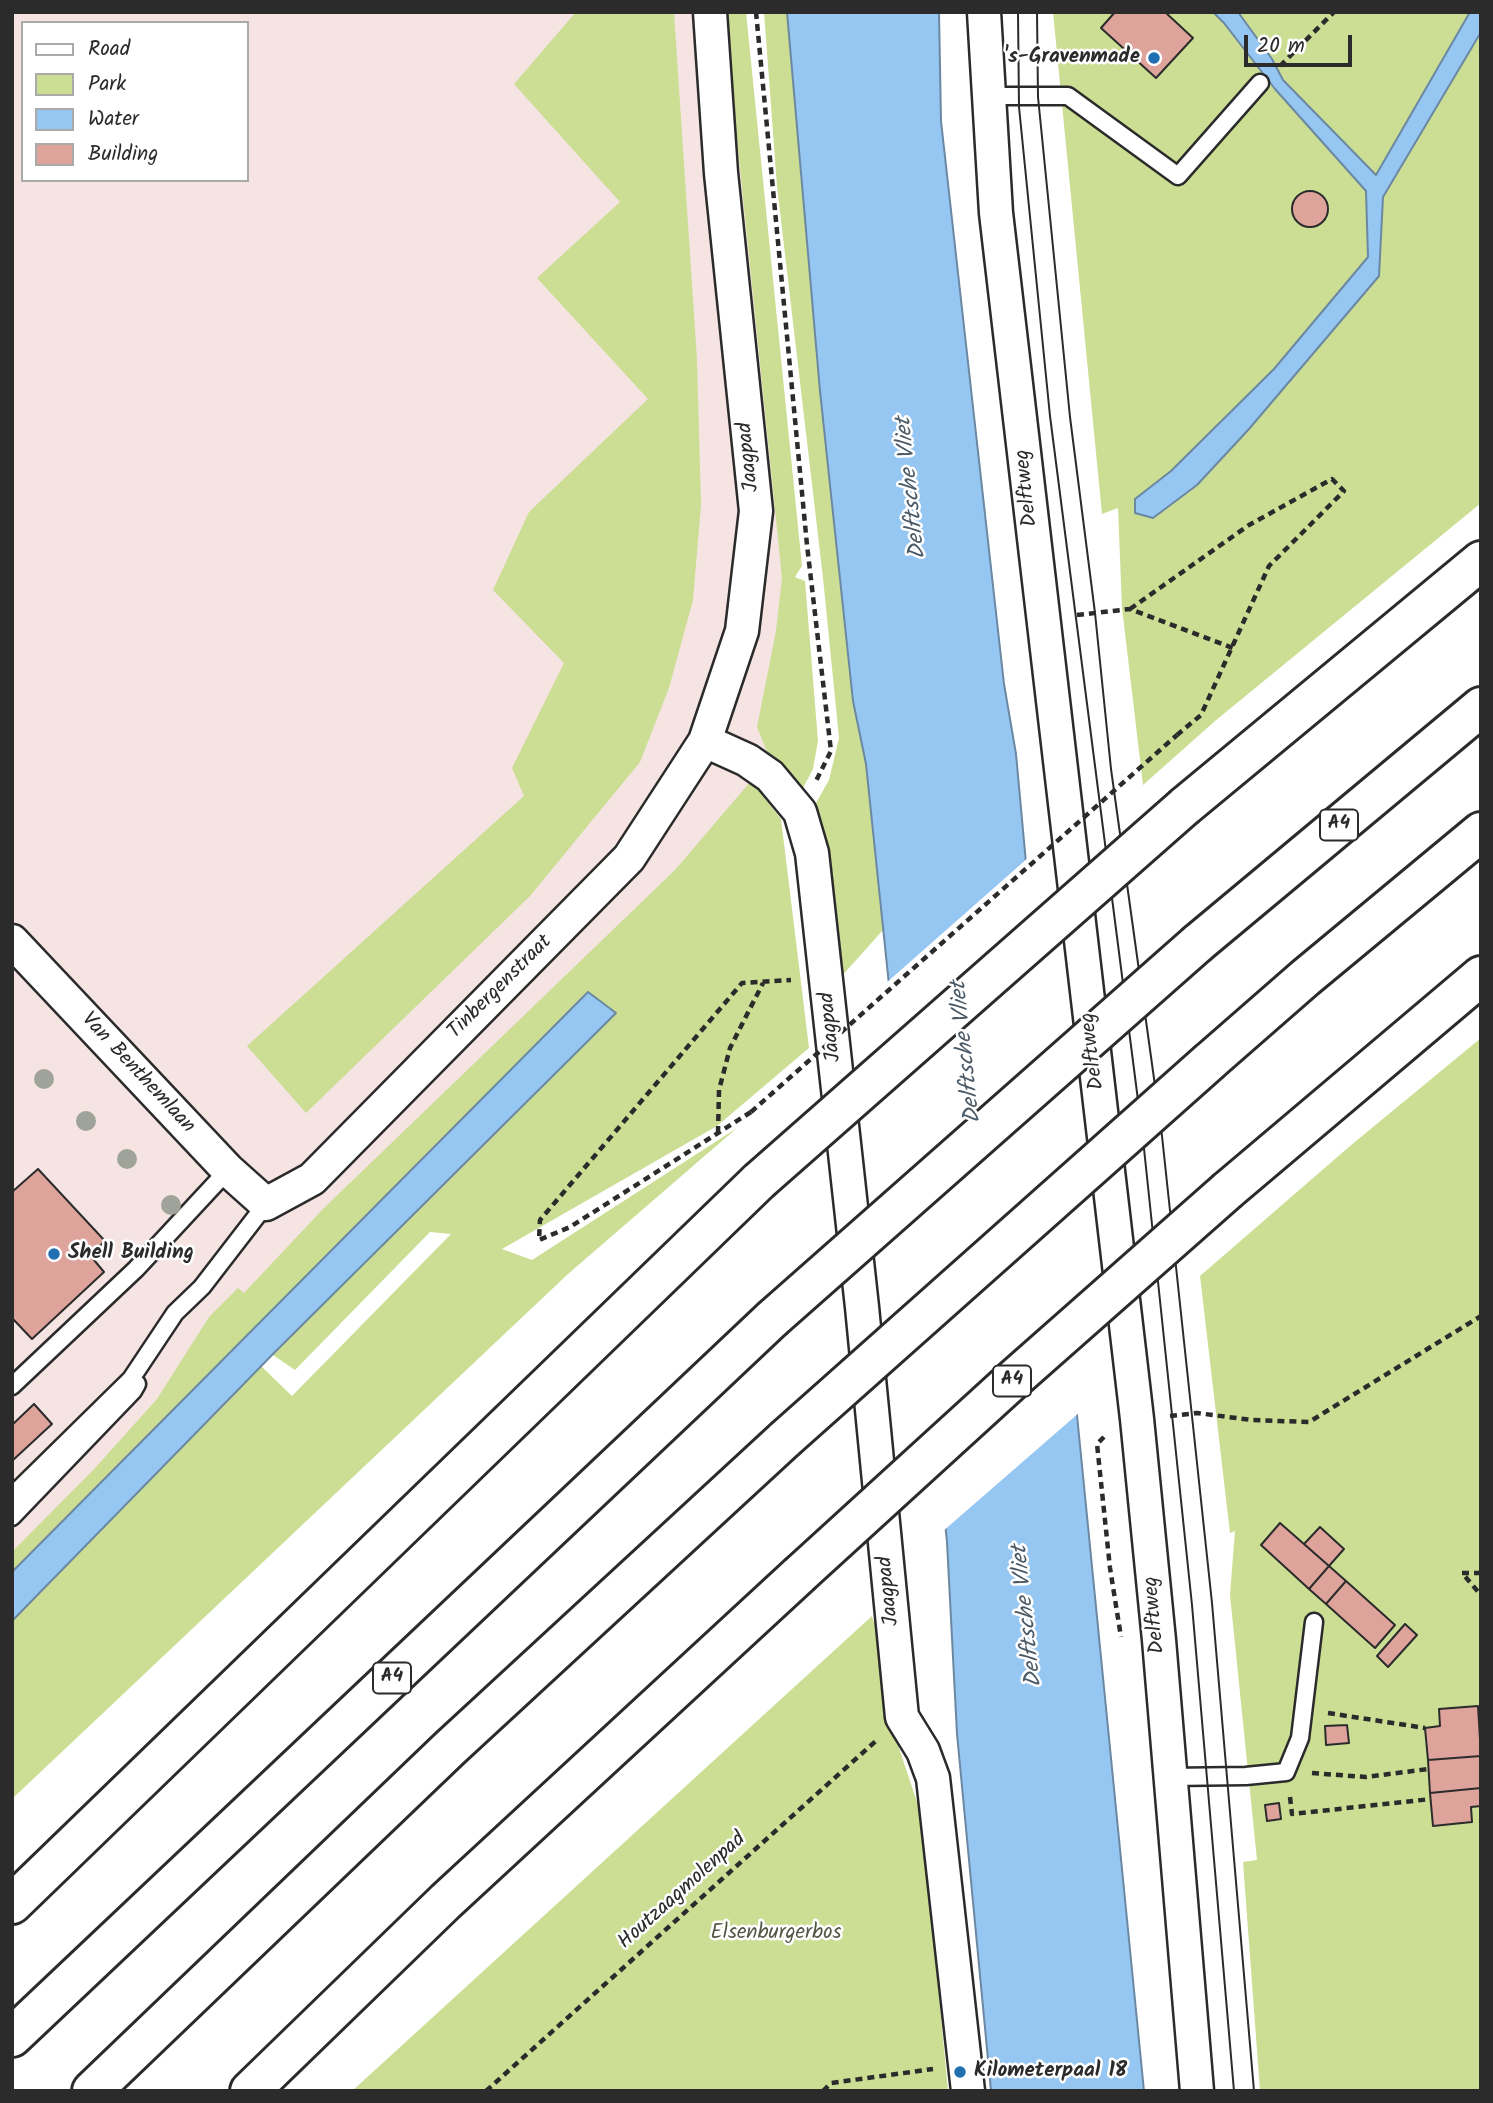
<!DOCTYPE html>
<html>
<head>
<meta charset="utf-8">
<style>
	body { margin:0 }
	#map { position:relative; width:1493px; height:2103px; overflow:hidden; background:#fff; font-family:Kalam,sans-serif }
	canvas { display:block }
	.frame { position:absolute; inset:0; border:14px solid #2b2b2b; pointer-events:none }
	.legend { position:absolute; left:21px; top:21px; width:228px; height:161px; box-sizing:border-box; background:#fff; border:2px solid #aaa; margin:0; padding:9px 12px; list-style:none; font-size:21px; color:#2b2b2b }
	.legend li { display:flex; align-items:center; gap:14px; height:35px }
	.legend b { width:35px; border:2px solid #aaa }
	.scale { position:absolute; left:1244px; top:35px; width:108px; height:32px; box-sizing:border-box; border:4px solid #2b2b2b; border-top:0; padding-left:9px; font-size:21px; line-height:24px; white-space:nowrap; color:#2b2b2b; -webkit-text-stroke:5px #fff; paint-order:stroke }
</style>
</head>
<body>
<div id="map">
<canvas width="1493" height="2103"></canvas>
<div class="frame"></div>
<ul class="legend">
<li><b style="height:9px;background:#fff"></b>Road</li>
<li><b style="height:19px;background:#cbde93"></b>Park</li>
<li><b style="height:19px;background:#96c6f2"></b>Water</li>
<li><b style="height:19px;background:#dea49c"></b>Building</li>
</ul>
<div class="scale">20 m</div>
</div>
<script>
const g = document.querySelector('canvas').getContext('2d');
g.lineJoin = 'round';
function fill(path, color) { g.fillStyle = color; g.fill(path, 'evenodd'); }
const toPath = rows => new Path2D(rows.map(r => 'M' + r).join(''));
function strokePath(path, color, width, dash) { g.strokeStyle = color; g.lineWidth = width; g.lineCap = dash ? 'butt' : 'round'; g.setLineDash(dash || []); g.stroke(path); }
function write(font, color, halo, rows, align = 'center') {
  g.font = font + ' Kalam,sans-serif'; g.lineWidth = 5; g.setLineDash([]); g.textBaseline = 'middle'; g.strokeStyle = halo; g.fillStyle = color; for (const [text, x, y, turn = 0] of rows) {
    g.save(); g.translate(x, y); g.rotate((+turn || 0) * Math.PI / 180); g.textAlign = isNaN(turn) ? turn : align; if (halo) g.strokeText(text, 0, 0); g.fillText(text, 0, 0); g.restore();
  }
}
const built = toPath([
	[12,12,724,12,805,758,448,1103,12,1573],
	[23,23,247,23,247,180,23,180]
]);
const green = toPath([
	[576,12,674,12,697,360,701,505,693,600,669,688,640,762,530,896,306,1113,247,1046,524,796,512,768,564,663,493,590,529,512,648,399,537,278,620,202,514,84],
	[724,12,746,12,802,566,795,577,805,581,818,741,813,769,802,790,768,754,757,727,776,631,782,578],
	[764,12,787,12,820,391,853,701,866,764,883,930,840,978,812,810,829,780,839,738,823,578,777,186],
	[1053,12,1213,12,1224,23,1275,89,1366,191,1368,257,1274,369,1171,471,1135,499,1135,513,1379,276,1383,197,1481,32,1481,503,1215,721,1143,785,1122,608,1118,508,1102,514],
	[1238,12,1470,12,1376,175,1283,80,1272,59],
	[751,781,781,819,809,1048,717,1126,502,1249,532,1260,737,1128,568,1274,12,1799,12,1621,261,1366,292,1396,451,1234,430,1232,295,1370,273,1355,615,1014,587,992,12,1572,12,1552,96,1467,157,1399,209,1317,238,1288,244,1293,324,1208,675,870],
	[1481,1038,1481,2091,1260,2091,1243,1862,1257,1860,1230,1595,1235,1531,1230,1533,1200,1276,1350,1146],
	[872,1616,874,1623,881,1616,888,1693,899,1748,922,1817,948,2091,352,2091]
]);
const water = toPath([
	[787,12,939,12,941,121,1004,684,1016,754,1074,1385,1144,2091,991,2091,957,1734,947,1542,866,764,853,701,820,391,787,12],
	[1213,12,1238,12,1272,59,1283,80,1376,175,1470,12,1481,12,1481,32,1383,197,1379,276,1249,429,1197,485,1153,518,1135,513,1135,499,1171,471,1274,369,1368,257,1366,191,1275,89,1224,23,1213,12],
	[588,992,616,1013,273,1354,12,1621,12,1572,588,992]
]);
const pier = toPath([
	[1029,857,1080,1412,942,1532,885,984]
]);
const building = toPath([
	[1115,12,1165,12,1193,38,1156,78,1101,28,1115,12],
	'1292 209a18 18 0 1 1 36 0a18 18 0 1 1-36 0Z',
	[38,1169,105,1241,94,1252,98,1256,94,1260,104,1272,32,1339,12,1318,12,1192,38,1169],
	[34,1404,52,1424,12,1461,12,1425,34,1404],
	[1280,1523,1329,1566,1309,1589,1261,1545,1280,1523],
	[1320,1527,1344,1549,1329,1566,1304,1544,1320,1527],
	[1329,1566,1346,1581,1326,1604,1309,1589,1329,1566],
	[1346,1581,1395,1625,1375,1648,1326,1604,1346,1581],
	[1405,1624,1417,1635,1388,1667,1377,1656,1405,1624],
	[1478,1706,1481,1756,1428,1760,1425,1728,1440,1726,1439,1709,1478,1706],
	[1347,1725,1349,1743,1326,1745,1325,1726,1347,1725],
	[1481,1756,1481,1788,1430,1793,1428,1760,1481,1756],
	[1481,1788,1481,1806,1471,1807,1472,1822,1433,1826,1430,1793,1481,1788],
	[1279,1803,1281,1819,1267,1821,1265,1805,1279,1803]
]);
const path = toPath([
	[756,12,807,545,831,751,816,781],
	[1280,66,1334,12],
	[1130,609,1249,525,1332,479,1344,491,1269,566,1201,715,1177,735],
	[1077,615,1130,609,1233,648],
	[751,1112,570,1227,539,1240,540,1220,742,983,791,980],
	[718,1133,719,1090,730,1048,763,983],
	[1170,1416,1197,1413,1252,1420,1309,1422,1481,1316],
	[1104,1437,1097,1444,1110,1568,1121,1637],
	[1481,1573,1462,1573,1481,1595],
	[1328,1713,1425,1728],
	[1312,1773,1366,1777,1428,1769],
	[1290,1797,1292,1814,1431,1799],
	[486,2091,878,1739],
	[823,2091,831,2083,933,2069]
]);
const lane = toPath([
	[987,96,1068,96,1178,176,1260,83],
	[12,1386,136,1269,228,1170],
	[12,1496,131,1379,175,1313,202,1287,266,1204],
	[12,1517,133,1391,137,1384],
	[1169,1777,1246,1776,1286,1772,1300,1738,1314,1622]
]);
const street = toPath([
	[984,12,996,213,1137,1419,1159,1640,1197,2091],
	[705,741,747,760,770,776,800,812,812,853,862,1307,902,1717,923,1751,933,1778,968,2091],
	[12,941,228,1170,266,1204,312,1179,629,858,705,741,742,631,756,511,721,173,710,12]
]);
const highway = toPath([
	[1185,806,1481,561],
	[1198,943,1481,707],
	[1210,1061,1305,978,1481,832],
	[1228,1190,1481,976],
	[12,1904,759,1181],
	[12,2037,772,1319],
	[92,2091,450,1748,785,1439],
	[250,2091,446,1901,799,1575]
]);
const tram = toPath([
	[1018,12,1019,107,1050,416,1143,1139,1192,1605,1234,2091],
	[1037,12,1038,97,1070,417,1095,613,1111,769,1162,1136,1212,1603,1254,2091]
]);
const pathBridge = toPath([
	[751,1112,1177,735]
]);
const highwayBridge = toPath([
	[759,1181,1185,806],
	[772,1319,1198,943],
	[785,1439,1210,1061],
	[799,1575,1015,1378,1228,1190]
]);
const trees = [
	[44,1079],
	[86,1121],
	[127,1159],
	[171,1205]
];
const markers = [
	[1154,58,7,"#1f6fb2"],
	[54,1254,7,"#1f6fb2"],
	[960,2072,7,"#1f6fb2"]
];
const shields = [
	[1339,825,38],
	[1012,1381,38],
	[392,1678,38]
];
const shieldNames = [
	["A4",1339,825],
	["A4",1012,1381],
	["A4",392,1678]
];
const poiNames = [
	["'s-Gravenmade",1140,58,"right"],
	["Shell Building",68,1254],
	["Kilometerpaal 18",974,2072]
];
const streetNames = [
	["Jaagpad",750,457,-96],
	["Delftweg",1028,488,-96],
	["Tinbergenstraat",501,988,-45],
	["Jaagpad",832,1027,-96],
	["Delftweg",1094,1051,-97],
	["Van Benthemlaan",137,1074,47],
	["Jaagpad",890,1591,-96],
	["Delftweg",1156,1615,-95],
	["Houtzaagmolenpad",683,1892,-42]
];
const parkNames = [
	["Elsenburgerbos",776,1934]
];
const waterNames = [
	["Delftsche Vliet",913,488,-96],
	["Delftsche Vliet",968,1052,-96],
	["Delftsche Vliet",1029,1616,-96]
];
fill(built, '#f5e4e1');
fill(green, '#cbde93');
fill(water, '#96c6f2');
strokePath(water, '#6b88a2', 2);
fill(pier, '#fff');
fill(building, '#dea49c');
strokePath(building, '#2b2b2b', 2);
strokePath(lane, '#2b2b2b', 21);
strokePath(street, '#2b2b2b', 37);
strokePath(highway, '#2b2b2b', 44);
strokePath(path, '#2b2b2b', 4.5, [7, 5]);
strokePath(lane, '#fff', 16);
strokePath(street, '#fff', 32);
strokePath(highway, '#fff', 38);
strokePath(tram, '#2b2b2b', 2);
strokePath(highwayBridge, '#2b2b2b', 44, []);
strokePath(pathBridge, '#2b2b2b', 4.5, [7, 5]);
strokePath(highwayBridge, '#fff', 38);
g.fillStyle = '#a0a399';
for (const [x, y] of trees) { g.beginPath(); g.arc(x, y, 10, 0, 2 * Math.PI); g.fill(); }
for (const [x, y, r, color] of markers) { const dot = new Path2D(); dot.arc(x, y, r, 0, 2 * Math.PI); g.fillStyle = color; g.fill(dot); strokePath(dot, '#fff', 2.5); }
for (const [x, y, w] of shields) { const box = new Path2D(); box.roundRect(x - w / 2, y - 15.5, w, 31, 5); g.fillStyle = '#fff'; g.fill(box); strokePath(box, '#2b2b2b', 2); }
write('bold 19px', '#2b2b2b', null, shieldNames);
write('bold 21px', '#2b2b2b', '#fff', poiNames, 'left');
write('21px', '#2b2b2b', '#fff', streetNames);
write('21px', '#535845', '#fff', parkNames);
write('italic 23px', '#4b5a67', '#fff', waterNames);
</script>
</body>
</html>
